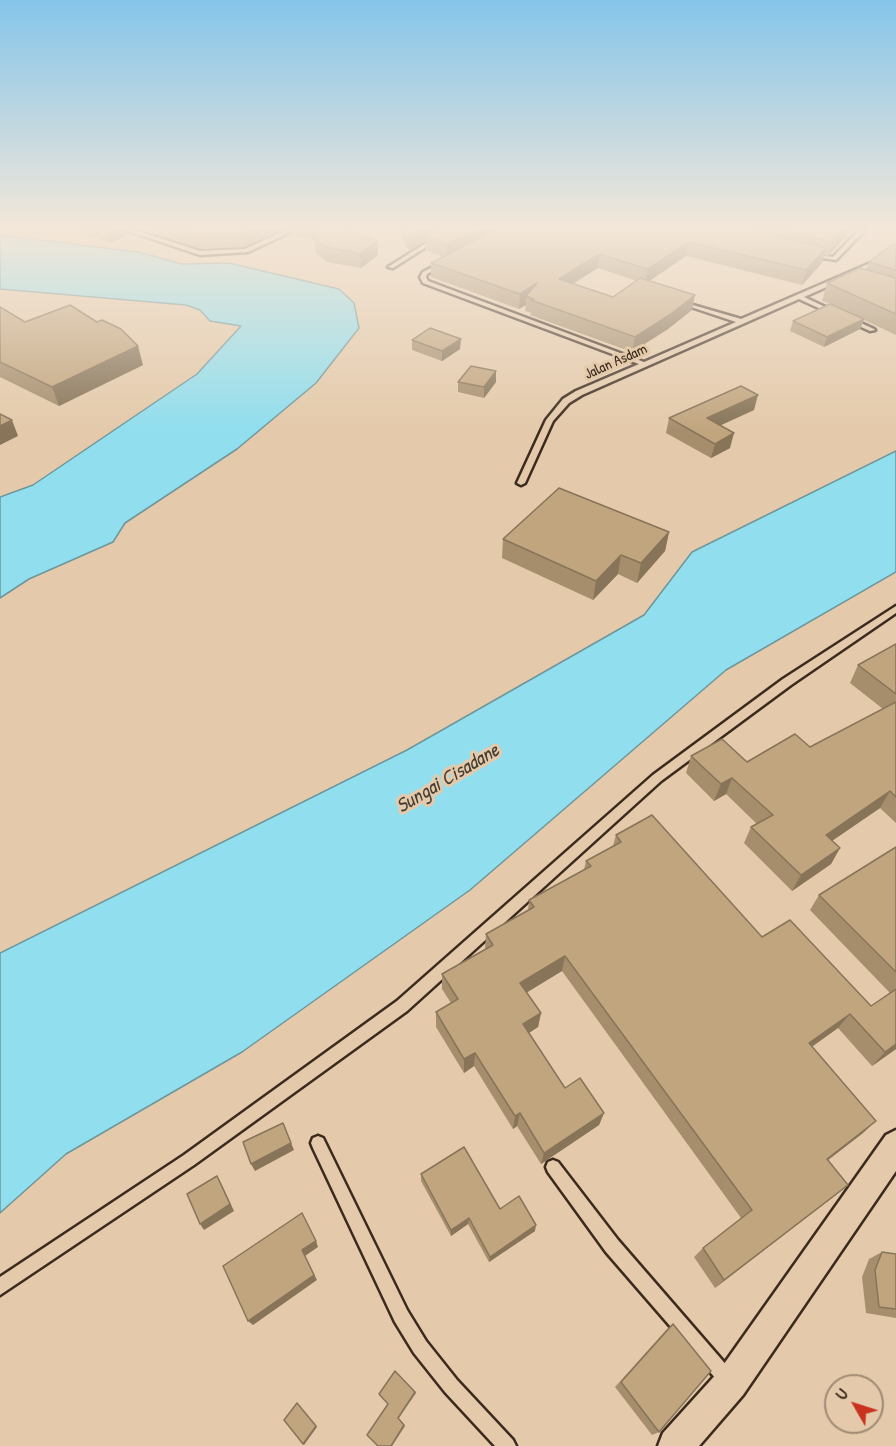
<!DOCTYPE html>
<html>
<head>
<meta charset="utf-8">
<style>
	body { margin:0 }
	#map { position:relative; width:896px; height:1446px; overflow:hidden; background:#e4caab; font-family:"Patrick Hand",sans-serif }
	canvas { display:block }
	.north { position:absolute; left:824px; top:1374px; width:60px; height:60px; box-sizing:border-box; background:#e4caab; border:2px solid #a08a73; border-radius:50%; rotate:309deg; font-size:16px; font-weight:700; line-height:24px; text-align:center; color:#3b2a1e }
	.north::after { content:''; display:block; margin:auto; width:21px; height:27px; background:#c8321e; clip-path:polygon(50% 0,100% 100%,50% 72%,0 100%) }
</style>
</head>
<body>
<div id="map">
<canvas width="896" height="1446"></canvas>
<div class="north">U</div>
</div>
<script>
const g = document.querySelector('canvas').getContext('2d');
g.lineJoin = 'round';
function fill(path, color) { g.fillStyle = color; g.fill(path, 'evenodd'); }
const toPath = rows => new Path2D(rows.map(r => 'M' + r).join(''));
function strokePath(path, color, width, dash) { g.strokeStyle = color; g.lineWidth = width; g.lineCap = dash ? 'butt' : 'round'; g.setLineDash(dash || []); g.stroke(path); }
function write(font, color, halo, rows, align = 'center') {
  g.font = font + ' "Patrick Hand",sans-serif'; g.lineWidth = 6; g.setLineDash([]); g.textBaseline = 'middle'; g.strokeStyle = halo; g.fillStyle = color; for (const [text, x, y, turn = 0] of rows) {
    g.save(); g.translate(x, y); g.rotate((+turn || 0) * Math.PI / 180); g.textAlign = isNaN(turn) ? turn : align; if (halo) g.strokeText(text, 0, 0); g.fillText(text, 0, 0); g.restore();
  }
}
const water = toPath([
	[0,235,138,252,182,264,229,263,339,289,354,303,359,328,316,383,237,449,125,523,113,542,29,579,0,598,0,497,33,485,197,374,241,326,210,321,200,310,186,305,0,289,0,235],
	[896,451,896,572,726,670,470,890,242,1052,66,1154,0,1213,0,953,407,750,644,615,692,552,896,451]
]);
const service = toPath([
	[119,228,128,228,200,251,245,249,291,228,299,228,248,252,200,255,119,228],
	[861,228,867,228,836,260,808,256,811,254,833,257,861,228],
	[434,238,439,239,393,268,388,267,434,238],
	[896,252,896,256,804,297,838,313,838,315,834,315,799,299,582,395,569,403,553,421,525,483,521,485,517,483,546,420,563,399,576,391,639,364,423,283,420,277,423,272,441,263,445,263,445,265,427,274,426,277,428,281,644,362,736,322,679,303,679,301,741,319,896,252],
	[850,318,874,329,875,330,870,331,848,321,847,320,850,318],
	[896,606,896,613,791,685,661,781,407,1011,194,1165,0,1295,0,1277,184,1155,397,1001,653,775,783,679,896,606],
	[318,1136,323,1138,407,1310,426,1341,457,1380,513,1440,516,1446,495,1446,445,1392,414,1353,395,1322,313,1148,311,1143,313,1138,318,1136],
	[553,1160,558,1162,618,1240,735,1375,738,1381,735,1387,729,1390,723,1387,606,1252,548,1172,546,1167,548,1162,553,1160]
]);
const minor = toPath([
	[896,1130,896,1171,743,1395,699,1446,658,1446,663,1433,719,1371,886,1135,896,1130]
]);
const wall = toPath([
	[75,228,129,228,130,234,110,243,76,232],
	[137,228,285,228,244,247,202,249],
	[291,228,359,228,352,232,378,255,361,268,327,262,316,253,314,240,292,234],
	[397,228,854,228,828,256,824,255,822,263,802,285,686,256,649,281,692,310,668,329,632,352,530,315,531,313,525,311,526,305,519,309,431,277,431,263,443,257,426,250,425,240,409,251],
	[598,268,637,281,613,297,573,284],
	[896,244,896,335,864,320,860,329,824,347,790,331,793,321,830,304,822,301,827,283,866,270,869,262],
	[0,307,25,322,143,365,59,406,0,377],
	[412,340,460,349,442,361,412,350],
	[496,371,496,382,484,398,458,392,458,382],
	[754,410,720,425,730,448,711,458,666,433,669,418],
	[669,532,665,551,637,583,618,574,593,600,502,558,503,539],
	[896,644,896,823,880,808,832,841,840,848,831,864,792,891,744,843,751,827,757,824,726,794,714,801,686,773,691,756,747,762,810,747,883,709,850,683,858,665],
	[616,835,762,937,871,1006,890,993,810,910,819,895,896,847,896,1049,872,1066,838,1028,812,1047,863,1133,828,1160,848,1185,715,1288,694,1257,703,1248,741,1218,562,971,526,992,541,1013,538,1027,529,1033,565,1088,604,1113,599,1125,541,1164,517,1126,513,1129,474,1066,464,1073,436,1027,436,1012,451,1003,442,989,442,974,485,949,486,934,528,911,529,900,584,870,586,861,613,846],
	[421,1174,500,1209,535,1231,489,1262,468,1224,451,1236,421,1181],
	[882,1252,896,1254,896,1318,866,1313,862,1277,869,1259],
	[673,1324,659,1432,652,1435,615,1387,666,1330]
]);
const shadedWall = toPath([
	[109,228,129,228,130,234,110,243,107,229],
	[252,228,285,228,244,247,242,233],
	[336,228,359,228,337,240],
	[422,228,444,228,425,236,425,240,409,251,409,237],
	[482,228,491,228,491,238,447,258,447,244],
	[845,228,854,228,828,256,833,242],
	[377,241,378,255,361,268,360,254],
	[689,242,686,256,645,284,648,269],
	[826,248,822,263,802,285,806,270],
	[599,254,598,268,557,293,559,279],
	[537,283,526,296,526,305,519,309,520,294],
	[695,295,692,310,668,329,632,352,635,337],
	[864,319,860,329,824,347,827,337],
	[461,339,460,349,442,361,442,351],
	[138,346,143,365,59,406,52,387],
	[496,371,496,382,484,398,484,387],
	[758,395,754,410,704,433,707,418],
	[12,420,18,436,0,445,0,426],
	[734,433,730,448,711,458,715,444],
	[669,532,665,551,637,583,641,563],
	[621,555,618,574,593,600,596,581],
	[732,778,726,794,714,801,721,784],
	[890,791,880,808,817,851,826,835],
	[840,848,831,864,792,891,801,875],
	[565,956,562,971,518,998,520,983],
	[541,1013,538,1027,521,1038,523,1024],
	[850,1014,838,1028,798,1056,809,1043],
	[896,1044,896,1049,872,1066,885,1052],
	[475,1053,474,1066,464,1073,464,1059],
	[520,1113,517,1126,513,1129,515,1116],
	[604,1113,599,1125,541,1164,544,1153],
	[876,1121,863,1133,815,1170,827,1159],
	[283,1123,294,1150,255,1171,251,1164],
	[217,1176,221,1183,234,1211,204,1230,200,1224],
	[848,1185,836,1195,715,1288,724,1280],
	[469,1218,468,1224,451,1236,451,1230],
	[536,1225,535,1231,489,1262,490,1257],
	[316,1241,318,1247,305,1256,317,1280,253,1325,248,1321,302,1250],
	[415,1392,416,1393,398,1419,398,1418],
	[297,1403,317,1427,304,1445,303,1444],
	[404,1425,405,1426,392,1446,391,1446]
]);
const building = toPath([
	[179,228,252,228,242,233,200,235,179,228],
	[319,228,342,228,377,241,360,254,326,247,314,239,319,228],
	[404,228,422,228,409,237,404,228],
	[437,228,482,228,447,244,425,236,437,228],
	[499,228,745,228,826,248,806,270,689,242,648,269,599,254,559,279,613,297,640,278,695,295,671,314,635,337,531,300,534,299,526,296,537,283,520,294,431,263,499,228],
	[778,228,845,228,833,242,778,228],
	[896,244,896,270,869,262,890,246,896,244],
	[860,268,896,278,896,314,827,283,860,268],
	[830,304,864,319,827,337,793,321,830,304],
	[70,305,97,322,102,320,121,329,138,346,52,387,0,362,0,307,25,322,70,305],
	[430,328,461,339,442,351,412,340,430,328],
	[471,366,496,371,484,387,458,382,471,366],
	[741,386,758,395,707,418,734,433,715,444,669,418,741,386],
	[0,414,12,420,0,426,0,414],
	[559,488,669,532,641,563,621,555,596,581,503,539,559,488],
	[896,644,896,694,858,665,896,644],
	[896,702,896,797,890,791,826,835,840,848,801,875,751,827,773,815,732,778,721,784,691,756,722,739,747,762,795,734,810,747,896,702],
	[652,815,762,937,790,920,871,1006,896,989,896,1044,885,1052,850,1014,809,1043,876,1121,827,1159,848,1185,724,1280,703,1248,752,1210,565,956,520,983,541,1013,523,1024,565,1088,580,1078,604,1113,544,1153,520,1113,515,1116,475,1053,464,1059,436,1012,458,999,442,974,493,945,486,934,534,907,529,900,591,866,586,861,621,842,616,835,652,815],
	[896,847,896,972,819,895,896,847],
	[283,1123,291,1143,251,1164,243,1142,283,1123],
	[464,1147,500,1209,519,1196,536,1225,490,1257,469,1218,451,1230,421,1174,464,1147],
	[217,1176,230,1204,200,1224,187,1194,217,1176],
	[302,1213,316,1241,302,1250,314,1275,248,1321,223,1266,302,1213],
	[882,1252,896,1254,896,1309,879,1307,875,1270,882,1252],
	[673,1324,711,1371,659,1432,621,1382,673,1324],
	[395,1371,415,1392,398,1418,404,1425,391,1446,378,1446,367,1435,388,1404,379,1394,395,1371],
	[297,1403,316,1426,303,1444,284,1420,297,1403]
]);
const farStreetnames = [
	["Jalan Asdam",616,362,-24]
];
const waterNames = [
	["Sungai Cisadane",448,779,-31]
];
fill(water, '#90deee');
strokePath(water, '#6e969b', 1.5);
strokePath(service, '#3b2a1e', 5);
strokePath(minor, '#3b2a1e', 5);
fill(service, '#e4caab');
fill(minor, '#e4caab');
fill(wall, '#a68e6d');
fill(shadedWall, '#877459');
fill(building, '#c1a57f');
strokePath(building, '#877459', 1.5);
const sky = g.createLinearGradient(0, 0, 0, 431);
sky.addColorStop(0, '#85c5ea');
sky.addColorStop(0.53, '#f3e7d9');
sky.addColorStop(1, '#f3e7d900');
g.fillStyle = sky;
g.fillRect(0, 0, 896, 431);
write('15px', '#3b2a1e', '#e4caab', farStreetnames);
write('italic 20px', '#443c33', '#e4caab', waterNames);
</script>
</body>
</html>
